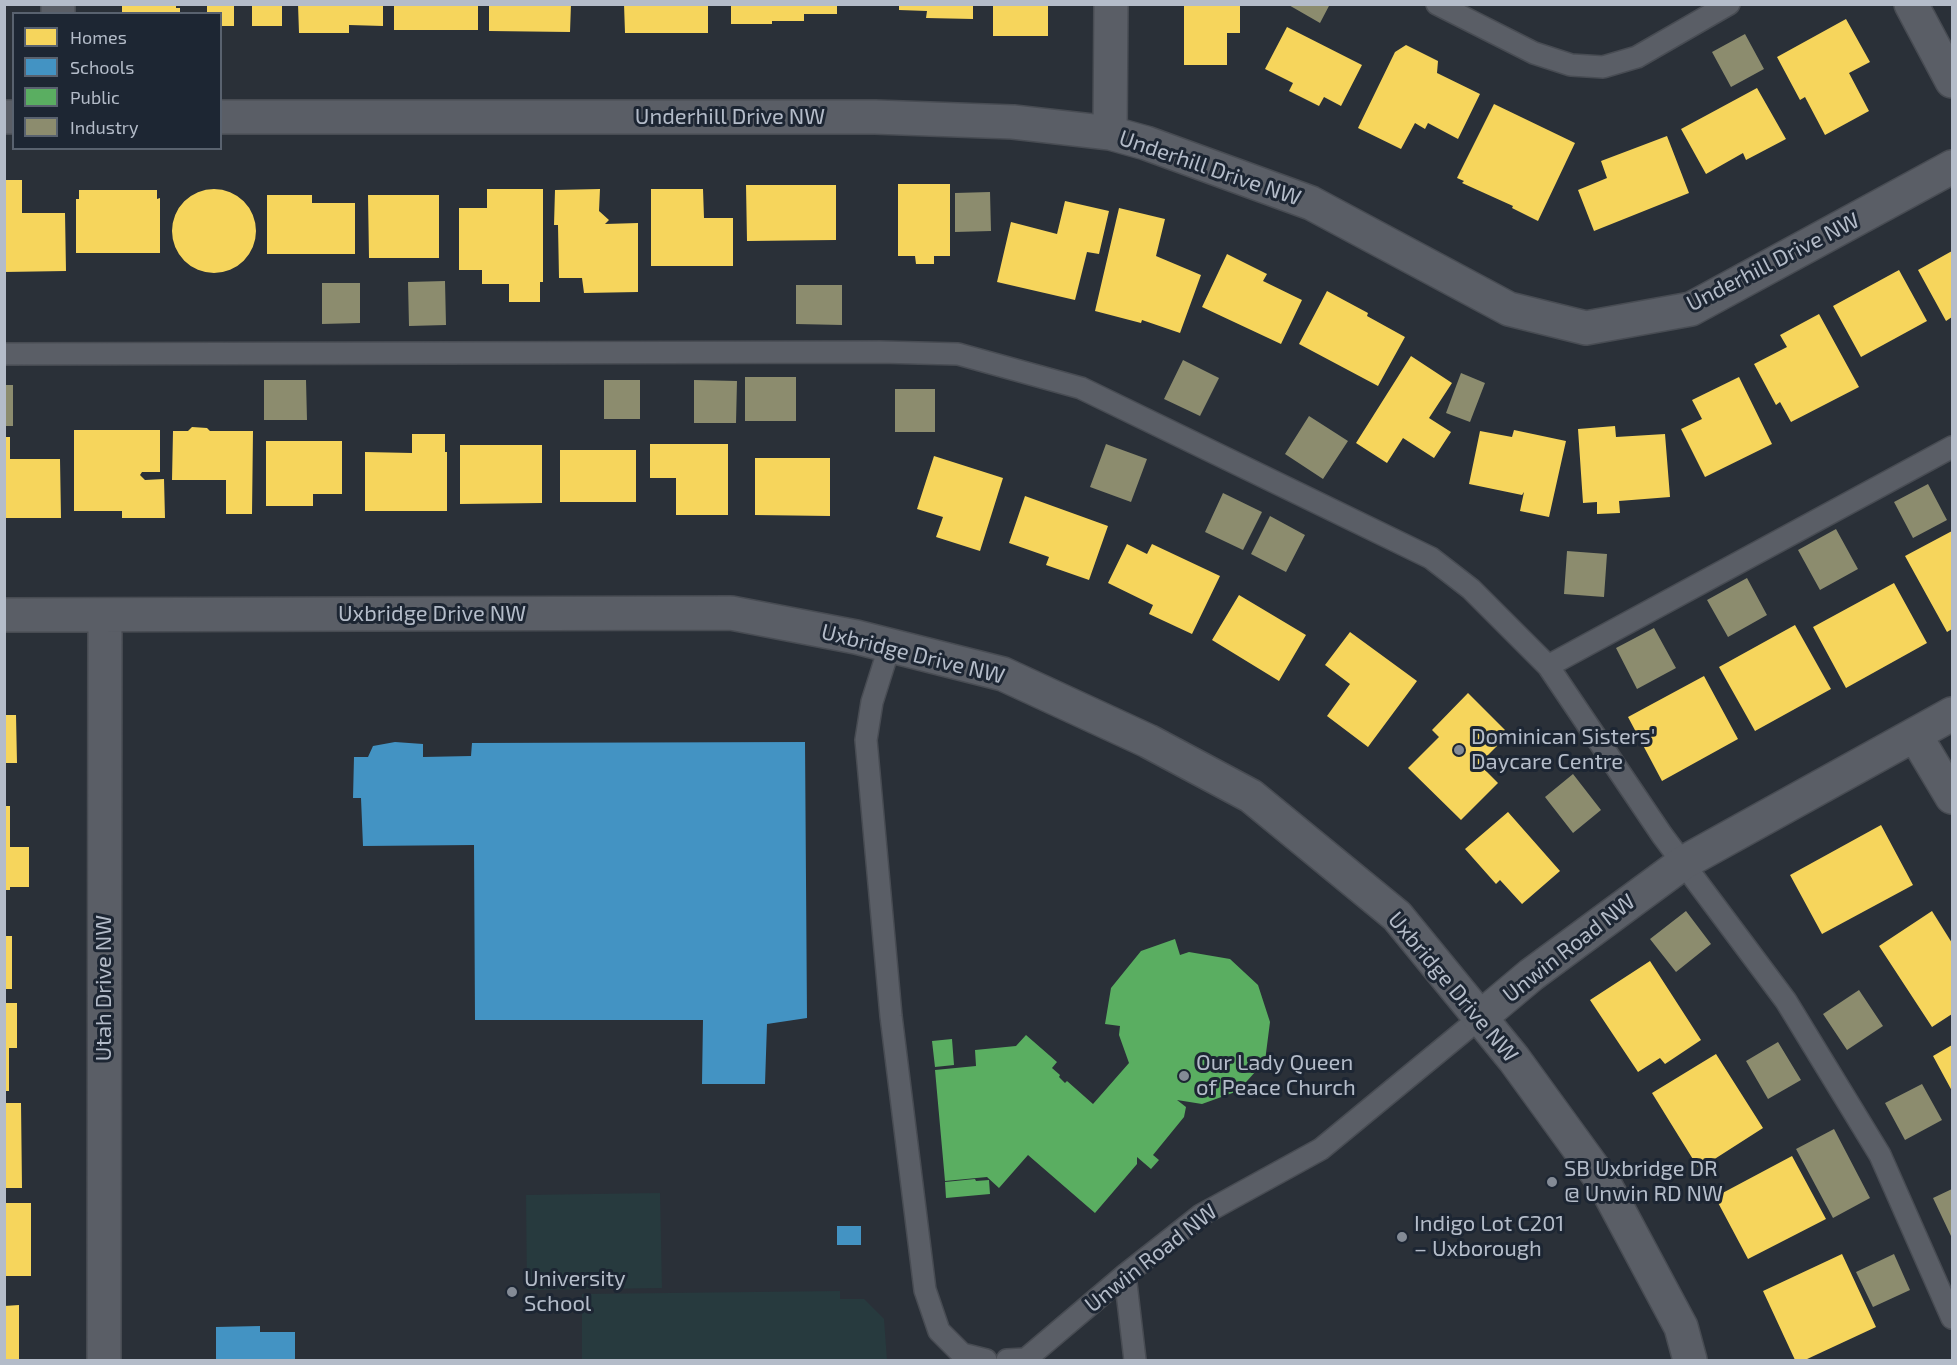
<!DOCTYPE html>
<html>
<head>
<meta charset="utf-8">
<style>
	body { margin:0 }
	#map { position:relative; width:1957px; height:1365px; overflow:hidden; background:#2a3038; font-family:"Exo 2",sans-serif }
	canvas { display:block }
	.frame { position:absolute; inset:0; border:6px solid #b4bcc9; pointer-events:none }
	.legend { position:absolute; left:12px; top:12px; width:210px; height:138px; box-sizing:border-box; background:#1d2633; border:2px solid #59626f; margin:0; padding:8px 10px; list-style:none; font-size:18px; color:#b4bcc9 }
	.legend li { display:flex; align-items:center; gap:12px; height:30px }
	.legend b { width:30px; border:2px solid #59626f }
</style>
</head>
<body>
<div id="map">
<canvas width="1957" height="1365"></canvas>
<div class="frame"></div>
<ul class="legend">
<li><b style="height:16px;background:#f6d55c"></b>Homes</li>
<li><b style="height:16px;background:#4393c3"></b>Schools</li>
<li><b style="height:16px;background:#5aae61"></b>Public</li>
<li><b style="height:16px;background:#8c8c6e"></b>Industry</li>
</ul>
</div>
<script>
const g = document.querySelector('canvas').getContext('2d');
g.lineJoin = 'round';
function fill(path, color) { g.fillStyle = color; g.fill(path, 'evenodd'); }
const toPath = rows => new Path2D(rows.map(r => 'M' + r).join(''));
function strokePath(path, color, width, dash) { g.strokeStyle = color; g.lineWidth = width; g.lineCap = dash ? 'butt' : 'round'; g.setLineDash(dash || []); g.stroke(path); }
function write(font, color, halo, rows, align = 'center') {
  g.font = font + ' "Exo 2",sans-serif'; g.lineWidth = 6; g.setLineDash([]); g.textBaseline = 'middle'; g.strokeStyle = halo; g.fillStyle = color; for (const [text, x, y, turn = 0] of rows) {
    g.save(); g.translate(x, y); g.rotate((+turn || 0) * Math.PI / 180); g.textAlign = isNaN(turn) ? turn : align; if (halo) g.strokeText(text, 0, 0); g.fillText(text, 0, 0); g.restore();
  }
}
const green = toPath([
	[660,1193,662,1288,527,1290,526,1195],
	[840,1291,840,1299,864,1299,884,1319,887,1360,582,1360,582,1294]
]);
const homes = toPath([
	[122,4,176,4,176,8,180,8,180,14,122,14],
	[207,4,234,4,234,26,220,26,220,14,207,14],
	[252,4,282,4,282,26,252,26],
	[298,4,383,4,383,26,349,25,349,33,299,33],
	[394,4,478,4,478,30,394,30],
	[489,4,571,4,570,32,489,31],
	[624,4,708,4,708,33,625,33],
	[731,4,837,4,837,14,804,14,804,21,772,21,772,24,731,24],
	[899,4,973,4,973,19,926,18,927,11,899,10],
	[993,4,1048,4,1048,36,993,36],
	[1184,4,1240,4,1240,33,1227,33,1227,65,1184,65],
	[1846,19,1870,62,1849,73,1869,111,1825,135,1805,97,1800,100,1777,57],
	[1287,27,1362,65,1341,106,1324,97,1319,106,1289,91,1293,83,1265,69],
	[1406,45,1438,61,1437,73,1480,94,1458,139,1428,123,1425,129,1415,123,1401,149,1358,128,1395,52],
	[1757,88,1786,139,1746,160,1743,153,1706,174,1681,129],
	[1494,104,1575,143,1538,221,1512,208,1513,206,1462,183,1464,181,1457,178],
	[1667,136,1689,193,1594,231,1578,190,1607,178,1601,161],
	[4,180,22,180,22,213,65,213,66,271,4,272],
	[898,184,950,184,950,256,934,256,934,264,916,264,915,256,898,256],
	[746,185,836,185,836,240,747,241],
	'172 231a42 42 0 1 1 84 0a42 42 0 1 1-84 0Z',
	[487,189,543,189,543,282,540,282,540,302,509,302,509,284,482,284,482,270,459,270,459,208,487,208],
	[600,189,599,211,609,220,605,224,638,223,638,292,584,293,582,278,559,278,558,225,554,225,555,190],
	[651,189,703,189,704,218,733,218,733,266,651,266],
	[79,190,157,190,157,199,160,198,160,253,76,253,76,199,79,199],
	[267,195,312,195,312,203,355,203,355,254,267,254],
	[368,195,439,195,439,258,369,258],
	[1065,201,1109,211,1099,254,1087,252,1075,300,997,282,1011,222,1057,234],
	[1119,208,1165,219,1156,256,1201,275,1180,333,1142,320,1141,323,1095,311],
	[1952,251,1952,317,1946,321,1918,270],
	[1227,254,1267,274,1263,281,1302,300,1281,344,1202,307],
	[1899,270,1927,321,1861,357,1833,306],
	[1327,291,1368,313,1367,316,1405,337,1378,386,1299,344],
	[1819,314,1859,387,1791,422,1780,402,1776,405,1754,364,1787,347,1780,335],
	[1411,356,1452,383,1429,418,1451,432,1434,458,1403,438,1387,463,1356,443],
	[1739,377,1772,444,1705,477,1681,429,1702,419,1692,400],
	[1615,426,1616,437,1665,434,1670,497,1619,501,1620,513,1597,514,1597,502,1583,503,1578,429],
	[192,427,207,428,210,431,253,431,252,514,226,514,226,480,172,480,173,431,188,431],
	[74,430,160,430,160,472,142,472,140,475,145,480,164,479,165,518,122,518,122,511,74,511],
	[1514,430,1566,441,1549,517,1520,511,1524,492,1522,495,1469,484,1480,431,1512,437],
	[412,434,445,434,445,452,447,452,447,511,365,511,365,452,412,453],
	[4,437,10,437,10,459,60,459,61,518,4,518],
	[266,441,342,441,342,494,313,494,313,506,266,506],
	[650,444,728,444,728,515,676,515,676,478,650,478],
	[460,445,542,445,542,503,460,504],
	[560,450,636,450,636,502,560,502],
	[934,456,1003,478,980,551,936,537,943,517,917,509],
	[755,458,830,458,830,516,755,515],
	[1025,496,1108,526,1089,580,1046,565,1049,557,1009,543],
	[1952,531,1952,629,1947,632,1905,556],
	[1127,544,1147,554,1152,544,1220,576,1192,634,1149,614,1153,605,1108,583],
	[1894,583,1927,643,1846,688,1813,627],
	[1239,595,1306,635,1279,681,1212,640],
	[1795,625,1831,689,1755,731,1719,667],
	[1350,632,1417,681,1368,747,1327,716,1350,684,1325,665],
	[1704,676,1738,739,1662,781,1628,717],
	[1468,693,1509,734,1479,764,1498,783,1461,820,1408,768,1439,737,1432,730],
	[4,715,16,715,17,763,4,763],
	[4,806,10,806,10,847,29,847,29,887,10,887,10,890,4,890],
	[1508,812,1560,871,1522,904,1500,880,1496,884,1465,849],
	[1881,825,1913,885,1822,934,1790,875],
	[1932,911,1952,943,1952,1014,1932,1027,1879,946],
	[4,936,12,936,12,989,4,989],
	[1650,961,1701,1040,1665,1064,1660,1058,1638,1072,1590,1000],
	[4,1003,17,1003,17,1048,9,1048,9,1091,4,1091],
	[1952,1045,1952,1091,1933,1056],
	[1716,1054,1763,1128,1699,1169,1652,1093],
	[4,1103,21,1103,22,1188,4,1188],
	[1792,1156,1826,1219,1748,1259,1715,1197],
	[4,1203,31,1203,31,1276,4,1276],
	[1842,1254,1876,1327,1805,1360,1795,1360,1763,1291],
	[19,1305,19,1360,4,1360,4,1306]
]);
const schools = toPath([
	[395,742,423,744,423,757,471,756,472,743,805,742,807,1018,767,1024,765,1084,702,1084,703,1020,475,1020,474,845,363,846,361,798,353,798,354,757,368,757,373,746],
	[837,1226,861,1226,861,1245,837,1245],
	[260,1326,260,1332,295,1332,295,1360,216,1360,216,1327]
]);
const public = toPath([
	[1175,939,1180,955,1189,952,1230,959,1258,985,1270,1022,1265,1061,1238,1091,1202,1104,1177,1100,1186,1107,1184,1117,1153,1155,1159,1160,1151,1169,1137,1157,1137,1164,1095,1213,1028,1155,999,1188,987,1177,945,1181,935,1070,976,1066,975,1050,1016,1046,1026,1035,1057,1062,1052,1068,1060,1075,1059,1077,1065,1083,1067,1081,1093,1104,1129,1063,1119,1035,1120,1026,1105,1024,1111,988,1141,951],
	[952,1039,954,1065,935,1067,932,1041],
	[975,1179,976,1181,989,1180,990,1194,946,1198,945,1182]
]);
const industry = toPath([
	[1287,4,1330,4,1320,23],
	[1745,34,1764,69,1731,87,1712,52],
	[990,192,991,231,955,232,955,193],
	[445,281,446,325,409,326,408,282],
	[322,283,360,283,360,323,322,324],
	[796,285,842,285,842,325,796,324],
	[1183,360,1219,378,1200,416,1164,399],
	[1461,373,1485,383,1470,422,1446,413],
	[745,377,796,377,796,421,745,421],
	[264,380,306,380,307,420,264,420],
	[604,380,640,380,640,419,604,419],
	[694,380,737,381,736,423,694,423],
	[4,385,13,385,13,426,4,426],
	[895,389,935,389,935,432,895,432],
	[1309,416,1348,441,1323,479,1285,454],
	[1106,444,1147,459,1131,502,1090,487],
	[1928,484,1947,520,1913,538,1894,502],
	[1223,493,1262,512,1243,550,1205,532],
	[1270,516,1305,535,1286,572,1251,554],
	[1836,529,1858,569,1820,590,1798,550],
	[1567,551,1607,554,1604,597,1564,594],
	[1747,578,1767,615,1728,637,1707,600],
	[1654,628,1676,668,1637,689,1616,648],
	[1573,774,1601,810,1573,833,1545,797],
	[1686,911,1711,944,1676,972,1650,939],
	[1859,990,1883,1026,1847,1050,1823,1014],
	[1778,1042,1801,1080,1768,1099,1746,1061],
	[1922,1084,1942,1120,1905,1140,1885,1103],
	[1834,1129,1870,1198,1833,1218,1796,1149],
	[1952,1189,1952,1235,1951,1236,1933,1198],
	[1894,1254,1910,1290,1873,1307,1856,1272]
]);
const service = toPath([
	[1437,4,1534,53,1571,65,1603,67,1637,57,1729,4],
	[4,354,880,352,958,354,1081,388,1431,558,1471,589,1548,666,1662,835,1786,1001,1880,1155,1952,1318],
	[890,645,872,702,866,740,891,1016,925,1290,939,1331,962,1354,986,1360],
	[1548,666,1952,447],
	[1125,1275,1135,1360],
	[1007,1360,1026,1359,1125,1275,1201,1215,1321,1149,1481,1017]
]);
const minor = toPath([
	[58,4,58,14],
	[1911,4,1952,81],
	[4,117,14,117],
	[220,117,875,117,1013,122,1110,133,1146,143,1311,203,1509,309,1586,328,1691,309,1952,167],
	[1110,133,1111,4],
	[4,615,731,613,856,637,1003,674,1148,741,1251,796,1397,916,1514,1059,1604,1183,1681,1327,1690,1360],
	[1915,735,1952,797],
	[1481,1017,1531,975,1683,863,1952,714],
	[104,1360,105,615]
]);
const markers = [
	[1459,750,6,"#848b96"],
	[1184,1076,6,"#848b96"],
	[1552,1182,6,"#848b96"],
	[1402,1237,6,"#848b96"],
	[512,1292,6,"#848b96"]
];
const streetNames = [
	["Underhill Drive NW",730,117],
	["Underhill Drive NW",1210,168,19],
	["Underhill Drive NW",1773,262,-27],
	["Uxbridge Drive NW",432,614],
	["Uxbridge Drive NW",913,654,14],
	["Unwin Road NW",1569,948,-38],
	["Uxbridge Drive NW",1453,987,50],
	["Utah Drive NW",104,988,-90],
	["Unwin Road NW",1151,1258,-38]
];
const poiNames = [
	["Dominican Sisters'",1471,737],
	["Daycare Centre",1471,762],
	["Our Lady Queen",1196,1063],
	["of Peace Church",1196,1088],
	["SB Uxbridge DR",1564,1169],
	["@ Unwin RD NW",1564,1194],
	["Indigo Lot C201",1414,1224],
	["– Uxborough",1414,1249],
	["University",524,1279],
	["School",524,1304]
];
fill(green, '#273a3e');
fill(homes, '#f6d55c');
fill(schools, '#4393c3');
fill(public, '#5aae61');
fill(industry, '#8c8c6e');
strokePath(service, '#484c53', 24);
strokePath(minor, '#484c53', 36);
strokePath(service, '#5a5e66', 21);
strokePath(minor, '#5a5e66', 33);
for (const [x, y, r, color] of markers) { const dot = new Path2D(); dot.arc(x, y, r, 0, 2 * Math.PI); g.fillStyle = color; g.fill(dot); strokePath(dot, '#1d2633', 2); }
write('22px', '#b4bcc9', '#1d2633', streetNames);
write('22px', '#b4bcc9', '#1d2633', poiNames, 'left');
</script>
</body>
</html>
